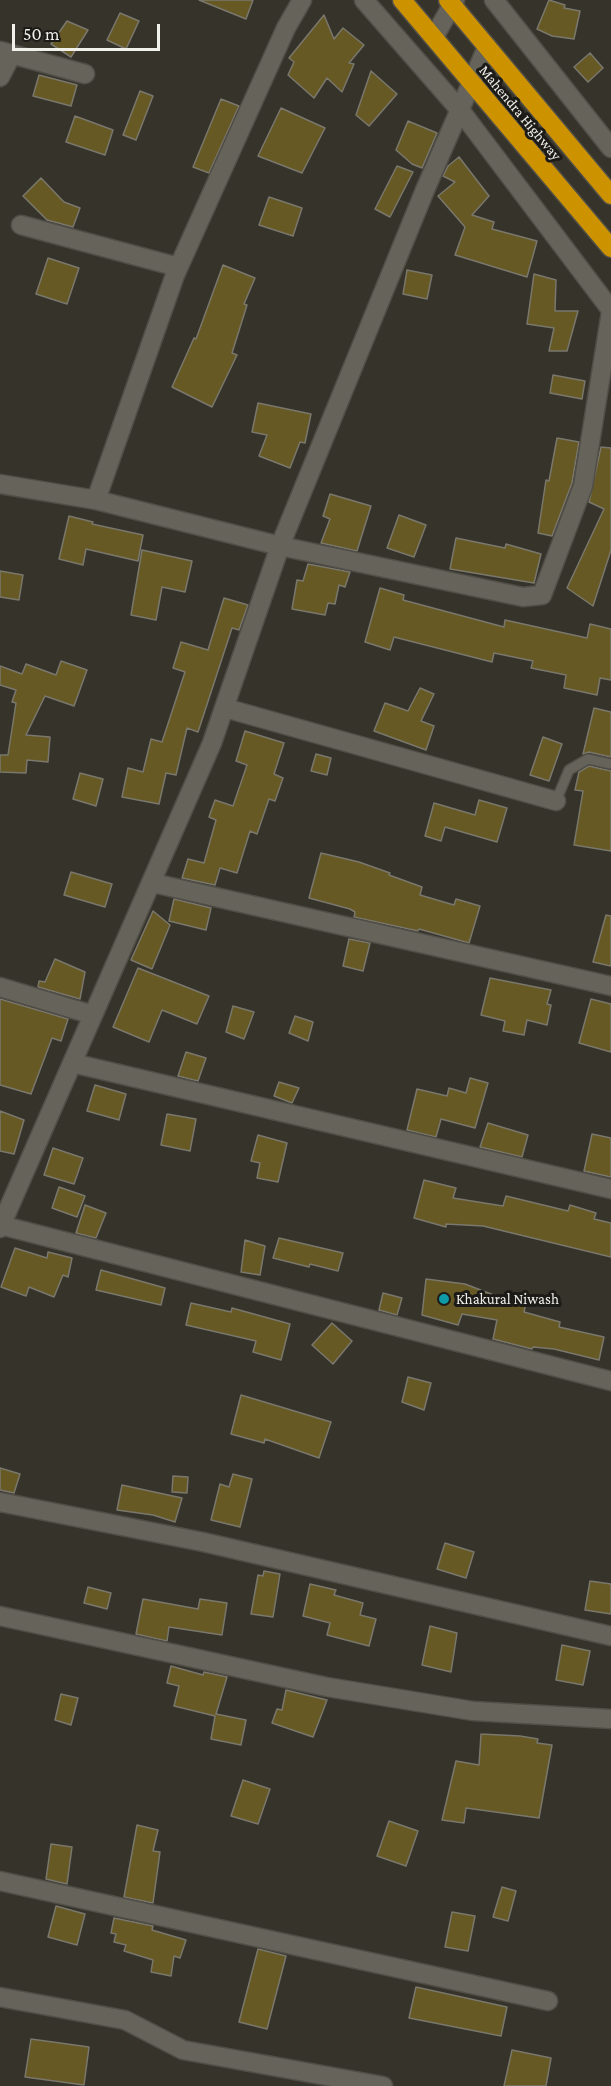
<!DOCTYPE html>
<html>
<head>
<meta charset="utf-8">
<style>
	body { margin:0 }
	#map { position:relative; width:611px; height:2086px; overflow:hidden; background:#35332a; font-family:"Crimson Pro",serif }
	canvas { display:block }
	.scale { position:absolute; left:12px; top:24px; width:148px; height:27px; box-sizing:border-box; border:3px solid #f1f0ea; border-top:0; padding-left:8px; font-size:18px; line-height:21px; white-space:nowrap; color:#f1f0ea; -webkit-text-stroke:4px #1c1b17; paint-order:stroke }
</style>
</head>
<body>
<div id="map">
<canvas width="611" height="2086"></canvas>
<div class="scale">50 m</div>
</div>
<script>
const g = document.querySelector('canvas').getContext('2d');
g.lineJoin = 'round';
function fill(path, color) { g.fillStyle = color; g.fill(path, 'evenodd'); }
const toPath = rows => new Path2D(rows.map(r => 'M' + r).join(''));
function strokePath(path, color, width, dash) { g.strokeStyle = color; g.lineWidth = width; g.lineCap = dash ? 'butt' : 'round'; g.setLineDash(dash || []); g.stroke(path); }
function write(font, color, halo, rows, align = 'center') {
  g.font = font + ' "Crimson Pro",serif'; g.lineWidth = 6; g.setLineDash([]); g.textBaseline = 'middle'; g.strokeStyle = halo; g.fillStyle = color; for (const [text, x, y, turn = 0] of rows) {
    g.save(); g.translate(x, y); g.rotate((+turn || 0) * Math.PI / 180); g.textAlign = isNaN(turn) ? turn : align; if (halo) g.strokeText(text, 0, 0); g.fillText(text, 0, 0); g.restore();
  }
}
const building = toPath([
	[199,0,253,0,246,19,199,0],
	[549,0,565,5,564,8,580,11,574,39,552,36,537,29,549,0],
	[120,13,139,21,126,49,107,40,120,13],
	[324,15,334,39,343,28,364,45,349,63,354,64,342,92,327,78,314,98,288,75,294,62,289,58,324,15],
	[67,21,88,30,71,57,51,44,67,21],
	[590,53,603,68,588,82,574,67,590,53],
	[371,71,397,94,369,126,356,115,371,71],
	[39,75,77,85,71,106,33,96,39,75],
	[140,91,153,96,136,140,123,135,140,91],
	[221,99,239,106,209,173,193,167,221,99],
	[281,108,325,128,302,173,258,156,281,108],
	[75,116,113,130,105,155,66,142,75,116],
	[408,121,437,133,422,168,412,164,396,150,408,121],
	[459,157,489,196,472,215,494,222,492,229,537,241,527,277,455,255,465,227,438,196,455,182,443,176,448,166,459,157],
	[397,166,413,172,390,217,375,209,397,166],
	[41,178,64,202,80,208,73,227,47,220,23,196,41,178],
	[269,197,302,208,293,236,259,225,269,197],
	[48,258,79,268,67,304,36,294,48,258],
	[223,265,255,278,244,304,247,305,232,353,237,355,212,407,172,387,194,338,196,339,223,265],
	[407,270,432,275,427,299,403,294,407,270],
	[534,274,556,280,555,311,578,311,567,351,549,351,554,328,527,324,534,274],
	[553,375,585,381,582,399,550,393,553,375],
	[258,403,311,414,305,443,300,442,290,468,259,456,267,435,252,432,258,403],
	[557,438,579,442,572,483,552,536,538,533,546,480,549,481,557,438],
	[601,447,611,448,611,550,593,606,567,588,604,509,589,502,601,447],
	[330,494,371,506,357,551,321,543,330,519,323,516,330,494],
	[399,515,426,525,414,557,387,548,399,515],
	[69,516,93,522,92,524,143,535,138,561,86,549,83,565,59,559,69,516],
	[456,538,505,548,506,544,541,554,534,583,450,569,456,538],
	[142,550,192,561,185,592,162,587,156,620,131,615,142,550],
	[308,564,350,572,345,587,339,585,335,604,328,603,325,615,292,609,297,580,303,581,308,564],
	[0,571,23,575,19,600,0,597,0,571],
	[380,588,404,595,403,600,504,627,505,620,587,638,590,624,611,629,611,680,600,678,597,695,564,688,566,675,531,668,533,661,494,653,492,662,394,637,390,650,365,642,380,588],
	[224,598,248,605,239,630,232,628,198,732,187,728,176,775,166,773,159,804,122,797,128,768,143,772,151,739,162,742,185,672,173,668,181,642,208,650,224,598],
	[61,661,87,670,74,706,45,696,26,735,50,737,48,762,27,760,26,773,0,772,0,755,8,755,16,703,12,702,16,690,0,685,0,666,22,674,26,664,56,675,61,661],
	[420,688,434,694,421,721,434,726,426,750,374,731,385,703,408,711,420,688],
	[594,708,611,712,611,757,589,752,583,754,594,708],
	[245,731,284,743,274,774,283,778,275,801,269,799,257,834,250,831,237,873,220,868,215,885,182,878,188,859,204,863,216,820,209,817,215,800,233,806,247,765,236,761,245,731],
	[543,737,562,744,549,781,530,775,543,737],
	[316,754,331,758,327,775,311,771,316,754],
	[589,766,611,771,611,851,574,845,583,791,575,790,579,772,589,766],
	[80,773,103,779,96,806,73,799,80,773],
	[479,800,507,808,497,842,445,827,441,841,425,836,434,803,475,815,479,800],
	[321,853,359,862,390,873,389,875,422,887,420,895,454,905,456,899,480,906,469,943,419,929,418,931,354,917,355,912,350,909,309,898,321,853],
	[71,872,112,884,105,907,64,895,71,872],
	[174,899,211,908,206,930,169,921,174,899],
	[153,911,170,925,152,969,131,960,153,911],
	[606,915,611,916,611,966,593,962,606,915],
	[349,939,370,943,363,971,343,966,349,939],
	[55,959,85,972,80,999,38,987,39,981,45,982,55,959],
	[138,968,209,996,197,1024,162,1010,149,1042,113,1027,138,968],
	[490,978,551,990,547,1004,551,1005,547,1025,527,1020,524,1035,503,1031,505,1021,481,1015,490,978],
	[0,999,68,1019,61,1041,52,1038,31,1094,0,1085,0,999],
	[591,999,611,1004,611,1052,579,1043,591,999],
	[233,1006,254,1012,244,1039,226,1032,233,1006],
	[295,1016,313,1022,308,1041,289,1033,295,1016],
	[186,1052,206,1058,198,1081,178,1076,186,1052],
	[470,1078,488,1083,475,1128,441,1119,436,1137,407,1130,417,1089,447,1096,449,1088,466,1093,470,1078],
	[279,1082,299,1088,292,1103,274,1096,279,1082],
	[95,1085,126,1094,119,1120,87,1111,95,1085],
	[0,1111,24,1120,14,1154,0,1151,0,1111],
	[167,1114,196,1119,190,1151,161,1145,167,1114],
	[488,1123,528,1135,522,1157,480,1147,488,1123],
	[592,1134,611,1138,611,1177,584,1171,592,1134],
	[258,1135,287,1143,278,1182,257,1178,260,1163,251,1161,258,1135],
	[53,1148,83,1158,74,1184,44,1175,53,1148],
	[424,1180,456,1188,453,1198,503,1206,506,1196,568,1211,570,1205,596,1213,594,1219,611,1223,611,1257,483,1226,446,1224,446,1227,414,1218,424,1180],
	[59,1187,85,1196,77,1217,52,1208,59,1187],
	[85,1205,106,1213,96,1238,76,1233,85,1205],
	[279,1238,343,1253,338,1271,310,1264,309,1267,273,1258,279,1238],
	[245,1240,265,1246,260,1275,241,1272,245,1240],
	[15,1248,47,1258,48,1252,72,1258,68,1277,63,1275,54,1297,29,1287,26,1296,1,1287,15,1248],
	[101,1270,165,1288,161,1305,96,1290,101,1270],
	[426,1279,465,1284,499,1297,526,1303,524,1312,560,1322,559,1327,604,1337,599,1360,554,1349,533,1347,532,1349,493,1339,497,1320,462,1314,458,1325,422,1315,426,1279],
	[383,1293,402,1298,397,1315,379,1310,383,1293],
	[191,1303,231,1312,232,1308,290,1324,281,1360,253,1352,256,1341,186,1325,191,1303],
	[332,1323,352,1341,333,1364,312,1345,332,1323],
	[408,1377,431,1383,424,1410,402,1402,408,1377],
	[241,1395,331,1422,319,1458,265,1439,264,1443,231,1434,241,1395],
	[0,1468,20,1474,14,1493,0,1490,0,1468],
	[233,1474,252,1479,240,1527,211,1520,220,1484,229,1487,233,1474],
	[173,1476,188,1477,187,1493,172,1492,173,1476],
	[122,1485,182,1498,175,1522,153,1515,117,1510,122,1485],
	[445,1543,474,1552,466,1578,437,1569,445,1543],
	[264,1571,280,1574,273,1617,251,1614,258,1575,263,1576,264,1571],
	[590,1581,611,1584,611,1614,585,1610,590,1581],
	[310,1584,336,1590,334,1595,363,1603,360,1615,376,1619,369,1646,327,1635,330,1623,303,1616,310,1584],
	[88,1587,111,1593,107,1609,84,1603,88,1587],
	[143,1599,198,1609,200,1599,227,1603,222,1635,169,1627,167,1641,136,1634,143,1599],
	[430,1626,457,1633,451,1672,422,1665,430,1626],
	[562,1645,590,1651,583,1685,556,1680,562,1645],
	[171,1666,203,1675,204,1672,227,1677,216,1714,246,1720,241,1745,211,1739,215,1716,174,1706,179,1686,167,1683,171,1666],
	[286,1690,327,1700,313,1737,272,1723,277,1709,282,1710,286,1690],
	[61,1694,78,1698,71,1725,55,1720,61,1694],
	[481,1734,520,1736,538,1739,537,1743,552,1745,539,1818,466,1808,464,1823,442,1820,456,1761,479,1765,481,1734],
	[243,1780,270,1789,258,1824,231,1816,243,1780],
	[389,1821,418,1831,406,1866,377,1856,389,1821],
	[137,1825,158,1830,153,1851,160,1852,153,1903,124,1897,137,1825],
	[51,1844,72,1847,67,1884,46,1879,51,1844],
	[502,1887,516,1891,508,1921,493,1917,502,1887],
	[56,1906,85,1914,77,1945,48,1937,56,1906],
	[452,1912,475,1916,468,1951,445,1947,452,1912],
	[114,1918,153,1926,152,1930,186,1940,180,1958,174,1956,171,1976,151,1972,153,1960,124,1951,126,1945,114,1942,116,1934,111,1933,114,1918],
	[258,1949,286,1956,267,2029,239,2022,258,1949],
	[416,1987,507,2007,501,2036,409,2018,416,1987],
	[31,2039,89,2047,84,2085,25,2077,31,2039],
	[512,2050,551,2058,546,2086,504,2086,512,2050]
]);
const lane = toPath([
	[556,801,569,770,588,759,611,764]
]);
const street = toPath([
	[364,0,460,110,611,310],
	[494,0,611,148],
	[434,37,455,0],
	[0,51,85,74],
	[0,77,12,54],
	[21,225,178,267],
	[0,484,96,500,280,546,523,597,542,595,583,486,611,312],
	[96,500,175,275,286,28,302,0],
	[225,708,556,801],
	[153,883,611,986],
	[0,987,93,1015],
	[72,1063,611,1189],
	[0,1225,611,1381],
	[0,1228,212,743,280,546,425,190,487,47],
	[0,1502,203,1542,611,1636],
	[0,1616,327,1687,473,1711,611,1719],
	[0,1881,548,2001],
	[0,1997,125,2020,183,2050,383,2086]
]);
const highway = toPath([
	[402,0,611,248],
	[448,0,611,195]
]);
const markers = [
	[444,1299,6,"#0f9aa8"]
];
const streetNames = [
	["Mahendra Highway",520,113,50]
];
const poiNames = [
	["Khakural Niwash",456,1299]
];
fill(building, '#665924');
strokePath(building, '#7a776d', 1.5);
strokePath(lane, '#504e47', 12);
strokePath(street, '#504e47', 21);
strokePath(highway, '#504e47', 21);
strokePath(lane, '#66635a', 9);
strokePath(street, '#66635a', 18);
strokePath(highway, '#cd9200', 18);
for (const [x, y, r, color] of markers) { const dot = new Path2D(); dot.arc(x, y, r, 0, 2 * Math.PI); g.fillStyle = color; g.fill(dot); strokePath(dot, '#1c1b17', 2); }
write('15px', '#f1f0ea', '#1c1b17', streetNames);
write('15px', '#f1f0ea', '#1c1b17', poiNames, 'left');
</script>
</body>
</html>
